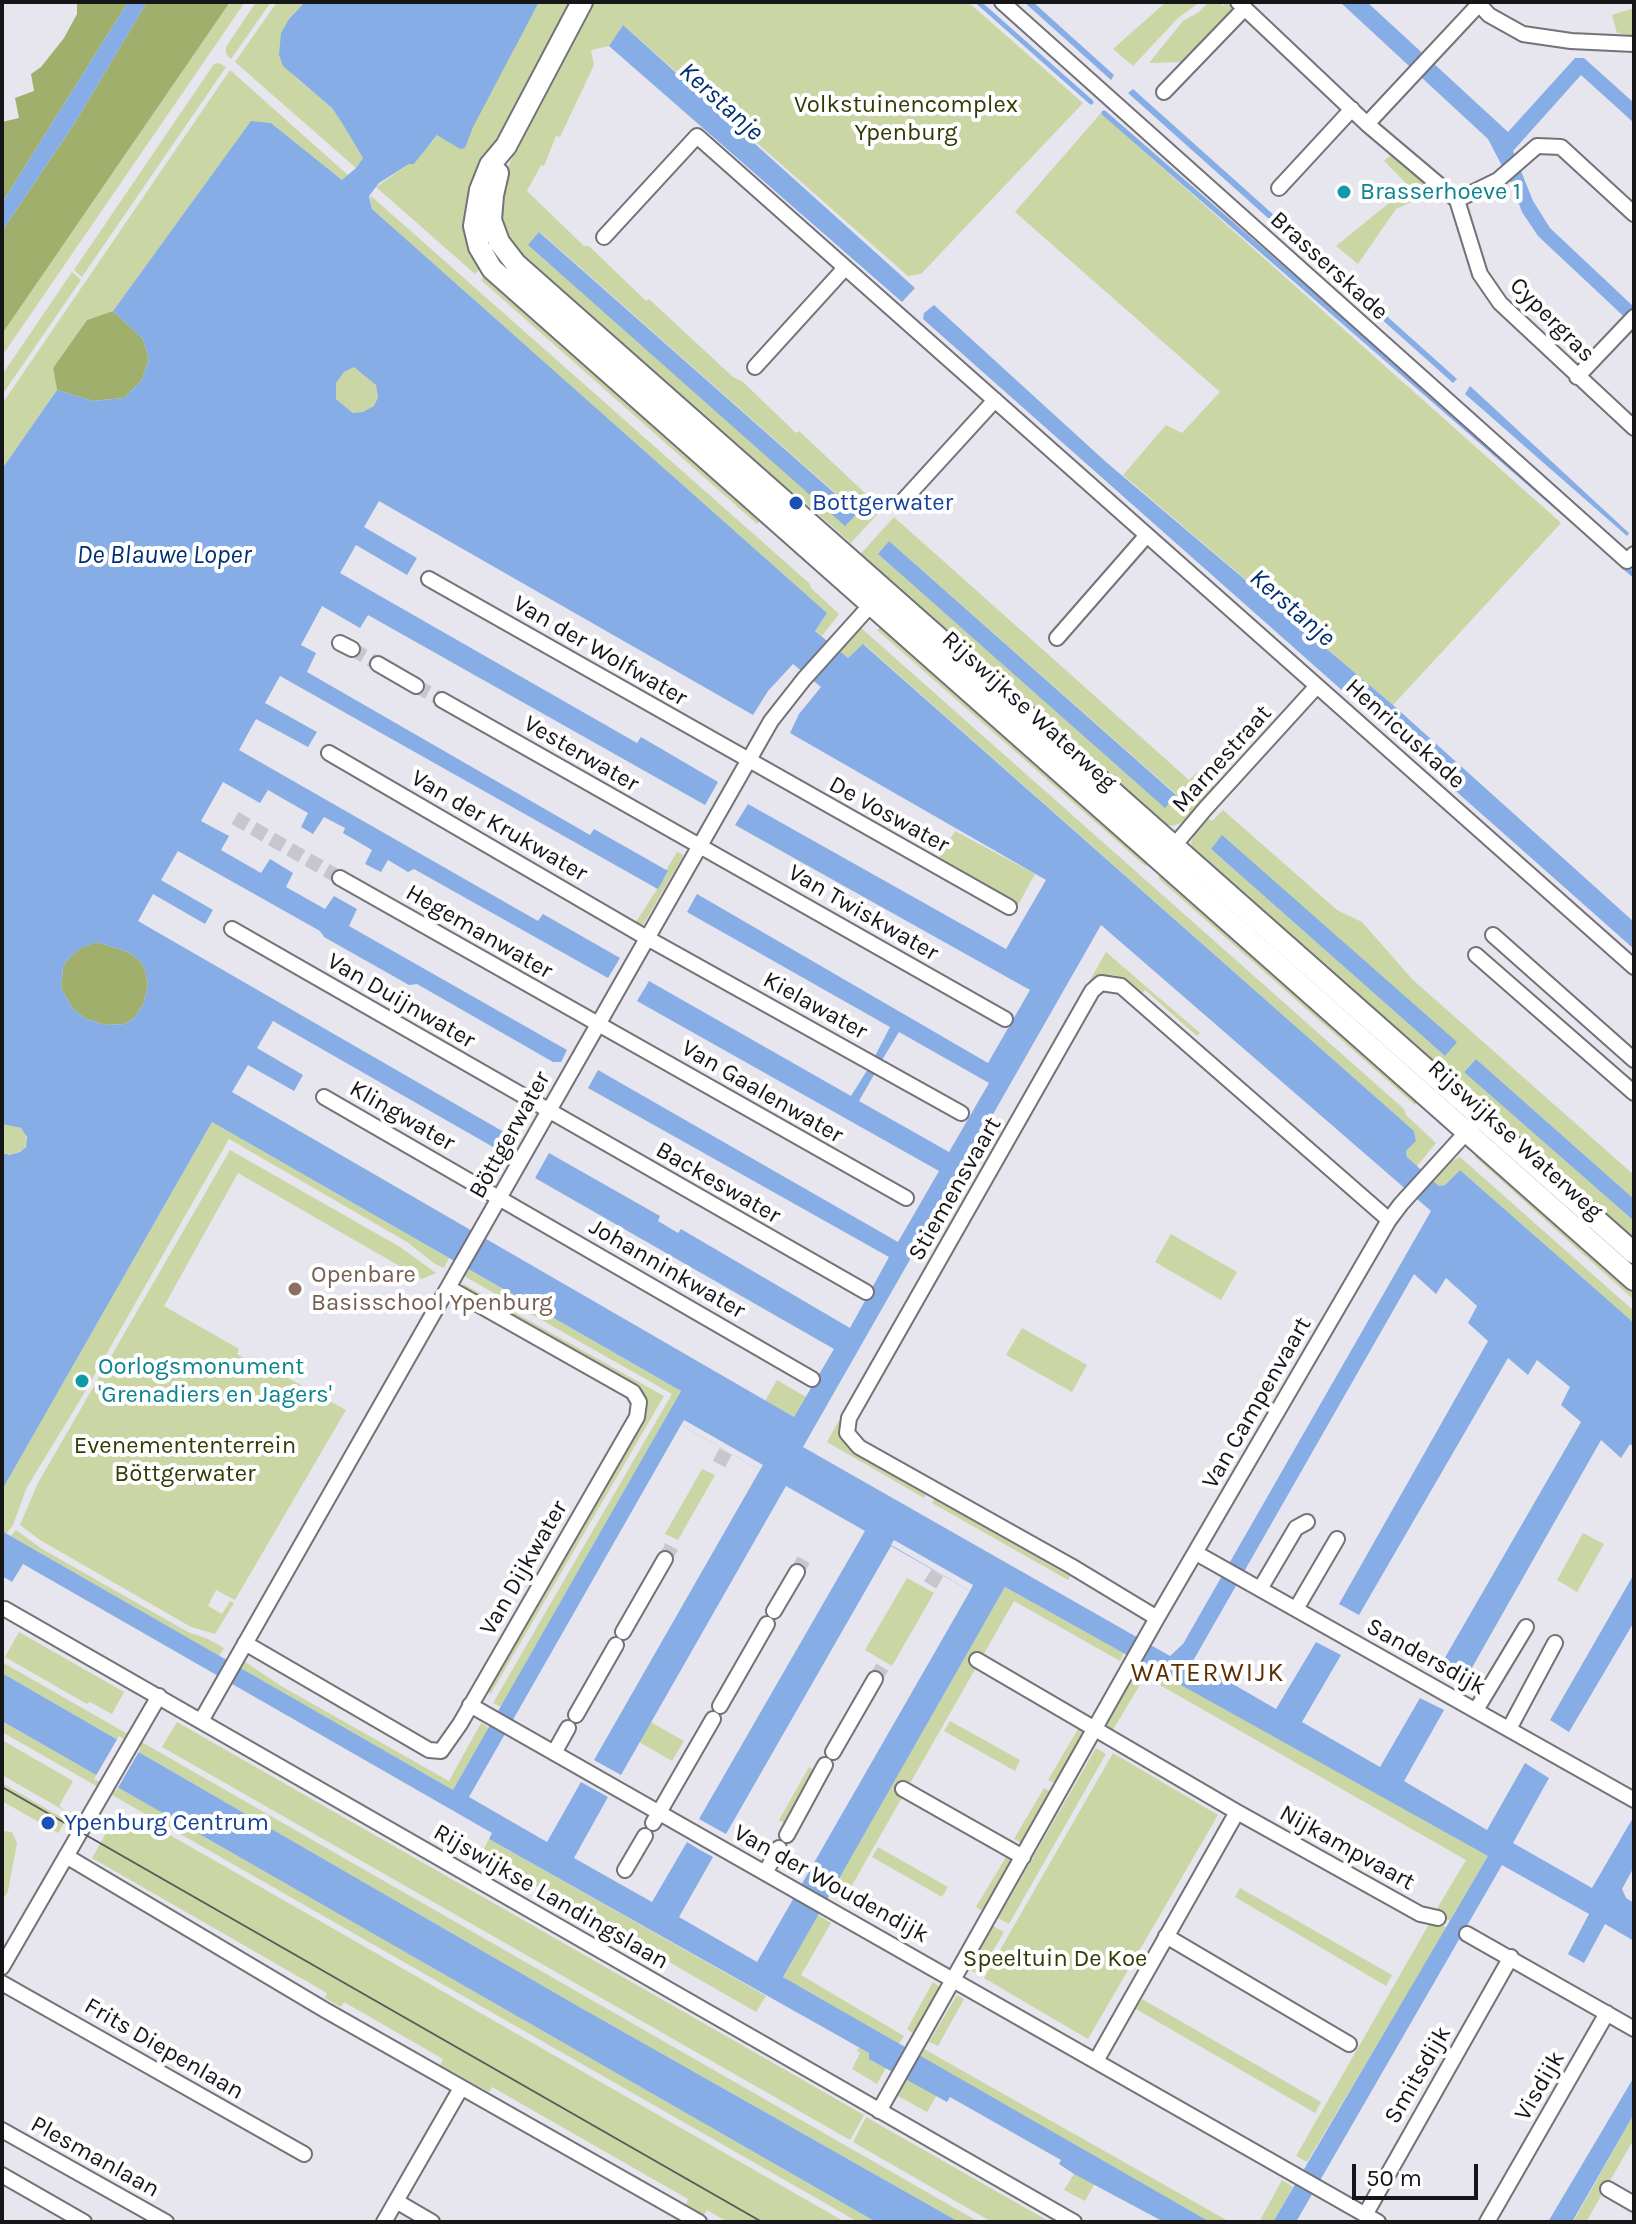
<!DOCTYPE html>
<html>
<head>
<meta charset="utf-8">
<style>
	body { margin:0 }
	#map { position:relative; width:1636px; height:2224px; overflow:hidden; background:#e7e5ed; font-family:Karla,sans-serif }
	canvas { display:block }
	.frame { position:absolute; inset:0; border:4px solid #161518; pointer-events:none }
	.scale { position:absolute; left:1352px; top:2164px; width:126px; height:36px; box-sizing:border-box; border:4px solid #161518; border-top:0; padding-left:10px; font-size:24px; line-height:28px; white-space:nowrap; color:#161518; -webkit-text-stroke:6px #fff; paint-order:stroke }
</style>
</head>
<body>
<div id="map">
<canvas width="1636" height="2224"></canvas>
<div class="frame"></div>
<div class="scale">50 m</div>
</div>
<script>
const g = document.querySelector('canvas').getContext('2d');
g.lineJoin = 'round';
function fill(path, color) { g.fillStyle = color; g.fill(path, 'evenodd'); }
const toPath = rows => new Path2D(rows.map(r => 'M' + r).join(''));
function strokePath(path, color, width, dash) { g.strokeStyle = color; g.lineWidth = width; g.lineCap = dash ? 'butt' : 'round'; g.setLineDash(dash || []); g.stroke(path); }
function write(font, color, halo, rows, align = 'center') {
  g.font = font + ' Karla,sans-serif'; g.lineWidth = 8; g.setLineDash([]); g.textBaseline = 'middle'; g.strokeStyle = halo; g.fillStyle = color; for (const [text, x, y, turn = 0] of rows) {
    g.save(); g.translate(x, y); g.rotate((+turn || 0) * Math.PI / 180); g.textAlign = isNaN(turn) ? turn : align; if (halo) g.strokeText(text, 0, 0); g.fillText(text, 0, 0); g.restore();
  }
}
const green = toPath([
	[230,2,245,2,2,356,2,334],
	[256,2,271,2,231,59,226,54,226,47],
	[277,2,305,2,289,19,294,76,332,108,342,123,363,158,356,168,235,62],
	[539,2,573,2,475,190,481,268,475,274,376,187,409,164,414,164,438,134,460,149],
	[591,2,968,2,1083,103,921,274,908,276,623,25,609,46,591,50,594,65,560,137,556,136,544,166,541,165,527,191,584,246,589,246,646,301,649,299,733,377,743,382,796,433,799,431,882,509,851,543,792,491,785,497,519,263,499,227,504,176,533,112],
	[540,232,857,512,846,525,529,246],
	[1166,2,1200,2,1178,18,1133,66,1113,49],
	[1209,2,1219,2,1223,6,1226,2,1233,10,1184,62,1149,63,1183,21,1199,12],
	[1634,8,1634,36,1617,33,1612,15],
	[219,63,226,67,82,277,74,270,214,64],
	[230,70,349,176,342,180,271,123,251,122,113,311,87,320,53,368,57,390,2,469,2,404],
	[1101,113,1561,523,1393,705,1123,475,1166,425,1182,433,1220,392,1015,212],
	[1393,153,1431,187,1424,196,1396,209,1358,264,1336,246,1389,203,1406,183,1384,161],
	[370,195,809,583,811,588,839,614,822,636,815,630,827,613,372,209],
	[72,272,81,280,2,395,2,375],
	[486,275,763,517,757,524,481,280],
	[355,366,376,385,378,397,374,406,363,413,353,413,336,399,336,383,344,372],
	[894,517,1189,780,1197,772,1215,789,1188,820,1173,826,1160,823,856,559],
	[889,541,1176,794,1165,807,878,554],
	[860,627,1404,1109,1406,1115,1436,1143,1417,1166,1407,1157,1406,1151,1416,1141,1414,1131,1398,1117,864,644,848,658,839,651],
	[880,627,884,628,1152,867,1144,865,877,630],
	[1223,810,1337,910,1362,922,1413,980,1634,1175,1634,1199,1476,1059,1464,1071,1634,1221,1634,1247,1194,856,1191,842,1195,833,1208,819,1212,821],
	[1222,836,1456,1042,1445,1056,1211,849],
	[955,831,1035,874,1018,905,939,858],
	[677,852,684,855,643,925,636,922,668,872,666,870],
	[1159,871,1421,1098,1415,1105,1159,879],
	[1106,952,1200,1033,1197,1036,1145,990,1141,996,1125,980,1113,975,1101,978,1000,1145,997,1143],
	[212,1122,449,1258,444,1268,435,1264,407,1242,229,1139,79,1402,27,1487,13,1525,6,1534,2,1531,2,1490],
	[2,1124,24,1129,27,1141,24,1149,13,1155,2,1153],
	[230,1150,400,1247,436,1273,422,1279,238,1173,164,1306,239,1349,237,1354,270,1373,272,1369,346,1410,235,1600,216,1590,208,1606,222,1614,230,1601,234,1603,215,1634,191,1627,40,1540,20,1525,38,1483],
	[1474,1156,1483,1157,1634,1286,1634,1300],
	[1460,1157,1634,1311,1634,1323,1460,1170,1445,1185,1439,1186,1433,1180,1450,1162],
	[1171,1234,1237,1272,1221,1300,1155,1262],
	[468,1269,681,1391,501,1707,493,1703,672,1394,464,1276],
	[462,1283,664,1396,490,1695,489,1690,642,1422,646,1404,640,1390,466,1289],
	[1022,1328,1087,1365,1072,1392,1006,1355],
	[777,1380,806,1397,794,1417,765,1401],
	[847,1406,849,1409,844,1421,868,1455,867,1460,926,1495,924,1498,827,1442],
	[702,1469,715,1475,678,1540,665,1534],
	[935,1499,1070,1576,1068,1580,932,1503],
	[16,1530,42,1549,188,1632,208,1639,224,1648,219,1656,11,1536],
	[1583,1533,1604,1544,1577,1592,1557,1580],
	[907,1578,934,1593,892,1666,865,1650],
	[1005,1587,1124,1653,1120,1661,1014,1601,843,1901,830,1894],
	[19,1632,124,1692,112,1714,90,1702,87,1704,5,1657],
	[244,1661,281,1686,449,1781,481,1723,489,1728,453,1790,240,1668],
	[2,1662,979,2222,959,2222,576,2005,2,1673],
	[1145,1664,1488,1856,1450,1921,1435,1912,1466,1860,1139,1673],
	[1133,1678,1141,1683,1111,1733,1107,1730,1107,1724],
	[2,1721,550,2035,876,2222,858,2222,2,1732],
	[950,1721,1020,1760,1015,1771,944,1731],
	[177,1722,864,2115,850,2140,162,1747],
	[651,1722,684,1741,672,1761,639,1742],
	[1078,1729,1085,1733,1056,1784,1048,1780],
	[2,1740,73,1781,59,1806,70,1814,2,1775],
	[1096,1748,1106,1754,1009,1924,998,1918],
	[1113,1753,1218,1815,1088,2039,984,1978],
	[809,1767,816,1771,786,1824,779,1820],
	[2,1783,66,1820,58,1833,2,1801],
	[1044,1788,1051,1792,1022,1843,1014,1839],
	[124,1813,146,1826,149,1823,845,2222,728,2222,707,2210,704,2215,686,2205,688,2199,492,2087,489,2092,440,2065,443,2059,344,2002,341,2007,325,1998,327,1993,92,1858,106,1833,112,1835],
	[2,1831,12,1832,17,1843,8,1891,2,1901],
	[489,1839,766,1996,756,2012,481,1854],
	[878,1847,948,1887,942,1897,872,1857],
	[1006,1857,1013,1861,984,1912,976,1907],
	[1240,1888,1392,1975,1386,1986,1235,1897],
	[818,1915,831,1923,801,1975,904,2036,899,2044,783,1977],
	[1432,1919,1447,1928,1307,2162,1296,2156],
	[993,1926,1004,1932,979,1975,969,1969],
	[933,1982,940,1987,914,2034,907,2029],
	[957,1995,964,1999,938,2046,929,2042],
	[1142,1999,1321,2102,1315,2113,1136,2009],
	[859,2047,869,2053,869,2059,886,2068,877,2084,852,2069,860,2053,857,2051],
	[924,2049,1230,2222,1210,2222,920,2057],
	[905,2077,937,2095,927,2112,896,2095],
	[1634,2114,1634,2139,1586,2222,1573,2222],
	[866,2117,1050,2222,992,2222,853,2142],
	[1078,2173,1095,2183,1085,2201,1064,2190,1074,2174],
	[1282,2180,1293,2187,1273,2222,1259,2222]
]);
const forest = toPath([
	[77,2,128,2,2,203,2,122,19,118,15,98,34,91,31,74,41,67,64,38,77,14],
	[147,2,230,2,2,334,2,231,74,124],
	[113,311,143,339,149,359,142,380,124,398,93,401,57,390,53,368,87,320],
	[97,942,128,952,139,960,145,969,148,986,143,1005,133,1019,125,1024,106,1025,86,1019,73,1009,61,988,63,967,67,960,80,948]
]);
const water = toPath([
	[128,2,147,2,74,124,2,231,2,203],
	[305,2,539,2,473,127,465,148,460,149,437,135,414,164,409,164,379,183,369,196,372,209,827,613,815,631,848,658,863,644,1414,1131,1416,1141,1406,1151,1407,1157,1439,1186,1445,1185,1460,1170,1634,1323,1634,1447,1630,1444,1621,1458,1601,1440,1465,1680,1440,1666,1443,1661,1581,1422,1561,1405,1570,1387,1537,1360,1528,1375,1508,1358,1359,1615,1339,1604,1488,1341,1468,1323,1477,1306,1446,1278,1436,1294,1414,1274,1193,1661,1276,1709,1316,1642,1341,1655,1302,1722,1380,1767,1420,1698,1444,1710,1404,1781,1487,1830,1525,1763,1549,1778,1513,1843,1592,1888,1634,1816,1634,1867,1622,1889,1626,1898,1634,1903,1634,1941,1605,1924,1584,1963,1568,1954,1589,1914,1502,1865,1296,2222,1273,2222,1488,1856,1005,1587,783,1977,1210,2222,1164,2222,1074,2174,1059,2164,1061,2160,950,2097,947,2102,869,2059,869,2053,489,1839,492,1833,23,1564,12,1582,2,1576,2,1531,453,1790,681,1391,212,1122,2,1490,2,1153,10,1155,20,1152,26,1147,27,1137,21,1128,2,1124,2,469,57,390,93,401,124,398,142,380,149,359,143,339,113,311,251,121,271,123,342,180,356,168,363,158,342,123,332,108,283,66,279,55,281,33,289,19],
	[354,367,376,385,378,397,374,406,363,412,353,413,336,399,336,383,344,372],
	[379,501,753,715,768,691,793,664,821,687,799,714,790,733,1046,880,1006,949,748,804,735,825,1030,990,988,1063,697,894,687,912,890,1027,875,1056,882,1060,899,1032,989,1083,949,1152,859,1101,875,1073,868,1069,851,1096,649,981,637,1001,939,1171,898,1242,598,1070,588,1088,889,1257,850,1328,681,1229,678,1233,658,1221,660,1216,549,1153,535,1178,834,1349,794,1417,232,1092,248,1065,294,1091,303,1075,257,1048,273,1021,507,1155,516,1139,138,921,153,894,205,924,213,910,161,880,178,851,320,931,324,937,409,985,417,984,553,1062,561,1062,567,1050,349,926,357,909,334,896,325,909,286,887,293,873,270,859,261,873,221,850,229,836,201,821,223,782,260,803,268,790,308,813,301,827,313,834,324,817,345,828,343,833,372,850,365,864,381,872,388,860,408,872,414,869,608,978,620,958,543,914,538,921,239,750,256,719,308,747,317,732,265,703,280,676,656,888,658,889,668,871,594,829,590,835,307,672,316,653,301,645,322,606,360,628,368,615,705,805,718,782,641,737,637,743,340,573,356,545,407,575,417,558,364,527],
	[1101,925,1431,1211,1183,1644,1170,1656,803,1447],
	[97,942,128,952,139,960,145,969,148,986,143,1005,133,1019,125,1024,106,1025,86,1019,73,1009,61,988,63,967,67,960,81,948],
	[681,1425,760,1470,594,1760,621,1775,786,1486,865,1531,699,1819,726,1834,891,1546,970,1591,757,1962,679,1917,713,1857,700,1850,687,1842,652,1902,574,1858,608,1797,581,1782,547,1842,469,1797],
	[1024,2,1033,2,1114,75,1111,80],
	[1340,2,1367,2,1508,132,1575,58,1584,58,1634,103,1634,123,1581,75,1513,151,1533,201,1550,228,1634,307,1634,326,1538,236,1522,212,1512,185,1488,139],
	[623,25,915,288,902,302,609,46],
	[1133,89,1457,379,1453,383,1128,93],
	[539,232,857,513,852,519,845,526,528,245],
	[934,305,1106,462,1393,705,1634,922,1634,949,923,319,924,313],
	[1470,386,1629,533,1627,536,1465,394],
	[889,541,1176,795,1165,808,878,554],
	[1222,835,1457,1042,1445,1056,1211,849],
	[1476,1059,1634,1199,1634,1221,1464,1072],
	[1634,1574,1634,1622,1569,1732,1550,1720],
	[2,1673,576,2005,959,2222,876,2222,550,2035,2,1721],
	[1634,2077,1634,2114,1572,2222,1548,2222]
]);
const pier = toPath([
	[684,1420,763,1465,760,1470,681,1425],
	[894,1540,973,1585,970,1591,891,1545],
	[119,1736,141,1748,116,1791,94,1779]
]);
const stream = toPath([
	[978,2,1091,102],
	[1104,113,1574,522],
	[1623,566,1634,575]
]);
const streetTunnel = toPath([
	[352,649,378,664],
	[416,686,442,700],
	[235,818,340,878],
	[719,1464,726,1451],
	[665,1559,672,1546],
	[797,1572,804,1559],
	[930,1585,938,1572],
	[875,1679,883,1666]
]);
const street = toPath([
	[1002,2,1627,561,1634,554],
	[1238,2,1367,124,1457,200,1480,274,1500,303,1634,428],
	[1477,2,1489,15,1523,34,1571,41,1634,44],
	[1164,92,1244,9],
	[1367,124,1481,2],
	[1279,188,1352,109],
	[1457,200,1498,180,1537,146,1561,147,1634,214],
	[604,237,697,136,1634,967],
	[755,367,845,268],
	[1577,377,1634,317],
	[901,503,995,400],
	[429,579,1009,907],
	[1057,638,1147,535],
	[340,643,352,649],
	[378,664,416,686],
	[442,700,1005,1019],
	[329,753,647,938,961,1113],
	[1168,853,1205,809,1317,686],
	[340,878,906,1198],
	[232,929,866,1292],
	[1493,935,1634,1060],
	[1476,955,1634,1093],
	[324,1097,812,1379],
	[1196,1553,1634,1800],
	[1260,1589,1296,1528,1307,1522],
	[5,1609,1074,2222],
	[1296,1609,1337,1539],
	[774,1611,797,1572],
	[1157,1618,1071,1566,859,1447,847,1433,849,1418,1092,991,1101,983,1121,986,1389,1220],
	[623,1632,665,1559],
	[245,1643,429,1750,441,1751,460,1724,637,1417,639,1402,633,1392,449,1288],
	[977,1660,1237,1812,1420,1914,1438,1918],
	[470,1705,1378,2222],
	[720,1706,767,1624],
	[1476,1710,1526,1627],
	[576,1715,616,1645],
	[201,1721,771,721,804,679,876,599],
	[1509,1729,1555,1643],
	[833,1752,875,1679],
	[554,1753,568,1728],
	[903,1789,1023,1857],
	[653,1823,713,1719],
	[787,1835,825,1765],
	[66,1856,325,2010,699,2222],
	[625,1870,645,1836],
	[765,1873,779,1848],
	[1467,1934,1634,2029],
	[1166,1936,1349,2044],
	[2,1967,159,1696],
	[2,1983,304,2154],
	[1096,2061,1237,1812],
	[879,2111,1157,1618,1389,1220,1401,1204,1472,1126],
	[2,2130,166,2222],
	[2,2175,84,2222],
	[1608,2189,1634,2204],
	[396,2201,432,2222],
	[1365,2215,1511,1957],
	[384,2222,461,2088],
	[1487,2222,1607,2013]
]);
const secondary = toPath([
	[582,2,506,146,490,165,480,190,474,226,479,247,492,269,1634,1280],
	[498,173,493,195,491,220,499,242,516,264,1634,1253]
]);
const tram = toPath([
	[2,1787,762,2222]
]);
const markers = [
	[1344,192,8,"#0f9aa8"],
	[796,503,8,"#1a4fb4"],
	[295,1289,8,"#8d6e63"],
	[82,1381,8,"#0f9aa8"],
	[48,1823,8,"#1a4fb4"]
];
const parkNames = [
	["Volkstuinencomplex",906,105],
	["Ypenburg",906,133],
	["Evenemententerrein",185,1446],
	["Böttgerwater",185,1474],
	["Speeltuin De Koe",1055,1959]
];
const cultureNames = [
	["Brasserhoeve 1",1360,192],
	["Oorlogsmonument",98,1367],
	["'Grenadiers en Jagers'",98,1395]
];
const streetNames = [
	["Brasserskade",1329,266,42],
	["Cypergras",1552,320,45],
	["Van der Wolfwater",600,651,30],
	["Rijswijkse Waterweg",1029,711,42],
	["Henricuskade",1405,734,42],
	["Vesterwater",581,754,30],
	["Marnestraat",1222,759,-48],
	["De Voswater",889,815,29],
	["Van der Krukwater",499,826,30],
	["Van Twiskwater",863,913,30],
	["Hegemanwater",479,932,30],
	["Van Duijnwater",401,1001,30],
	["Kielawater",815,1006,29],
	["Van Gaalenwater",762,1092,30],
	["Klingwater",402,1116,30],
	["Böttgerwater",510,1135,-61],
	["Rijswijkse Waterweg",1515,1140,42],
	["Backeswater",718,1183,30],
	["Stiemensvaart",955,1189,-60],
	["Johanninkwater",667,1269,30],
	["Van Campenvaart",1257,1403,-60],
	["Van Dijkwater",524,1568,-60],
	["Sandersdijk",1426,1657,29],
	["Nijkampvaart",1347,1848,29],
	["Van der Woudendijk",831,1884,29],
	["Rijswijkse Landingslaan",551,1897,30],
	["Frits Diepenlaan",164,2049,30],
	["Smitsdijk",1418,2075,-60],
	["Visdijk",1540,2086,-60],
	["Plesmanlaan",95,2157,29]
];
const transitNames = [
	["Bottgerwater",812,503],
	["Ypenburg Centrum",64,1823]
];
const educationNames = [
	["Openbare",311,1275],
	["Basisschool Ypenburg",311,1303]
];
const waterNames = [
	["Kerstanje",721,102,42],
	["De Blauwe Loper",164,556],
	["Kerstanje",1292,608,41]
];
const neighbourhoodNames = [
	["WATERWIJK",1208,1674]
];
fill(green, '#cad7a4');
fill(forest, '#a0b06c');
fill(water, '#87ade6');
fill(pier, '#e7e5ed');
strokePath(stream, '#87ade6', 5);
strokePath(streetTunnel, '#c8c6cd', 14, [14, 7]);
strokePath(street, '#747279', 18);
strokePath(secondary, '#747279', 24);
strokePath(street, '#fff', 14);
strokePath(secondary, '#fff', 20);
strokePath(tram, '#5a585d', 2);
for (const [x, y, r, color] of markers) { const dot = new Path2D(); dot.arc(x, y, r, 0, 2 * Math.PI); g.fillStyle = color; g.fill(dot); strokePath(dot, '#fff', 3); }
write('24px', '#323b05', '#fff', parkNames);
write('24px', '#0d838f', '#fff', cultureNames, 'left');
write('24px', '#161518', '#fff', streetNames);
write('24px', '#164399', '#fff', transitNames, 'left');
write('24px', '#785e54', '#fff', educationNames, 'left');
write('italic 26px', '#003071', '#fff', waterNames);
g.letterSpacing = '2px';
write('26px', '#592f04', '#fff', neighbourhoodNames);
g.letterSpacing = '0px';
</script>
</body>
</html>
